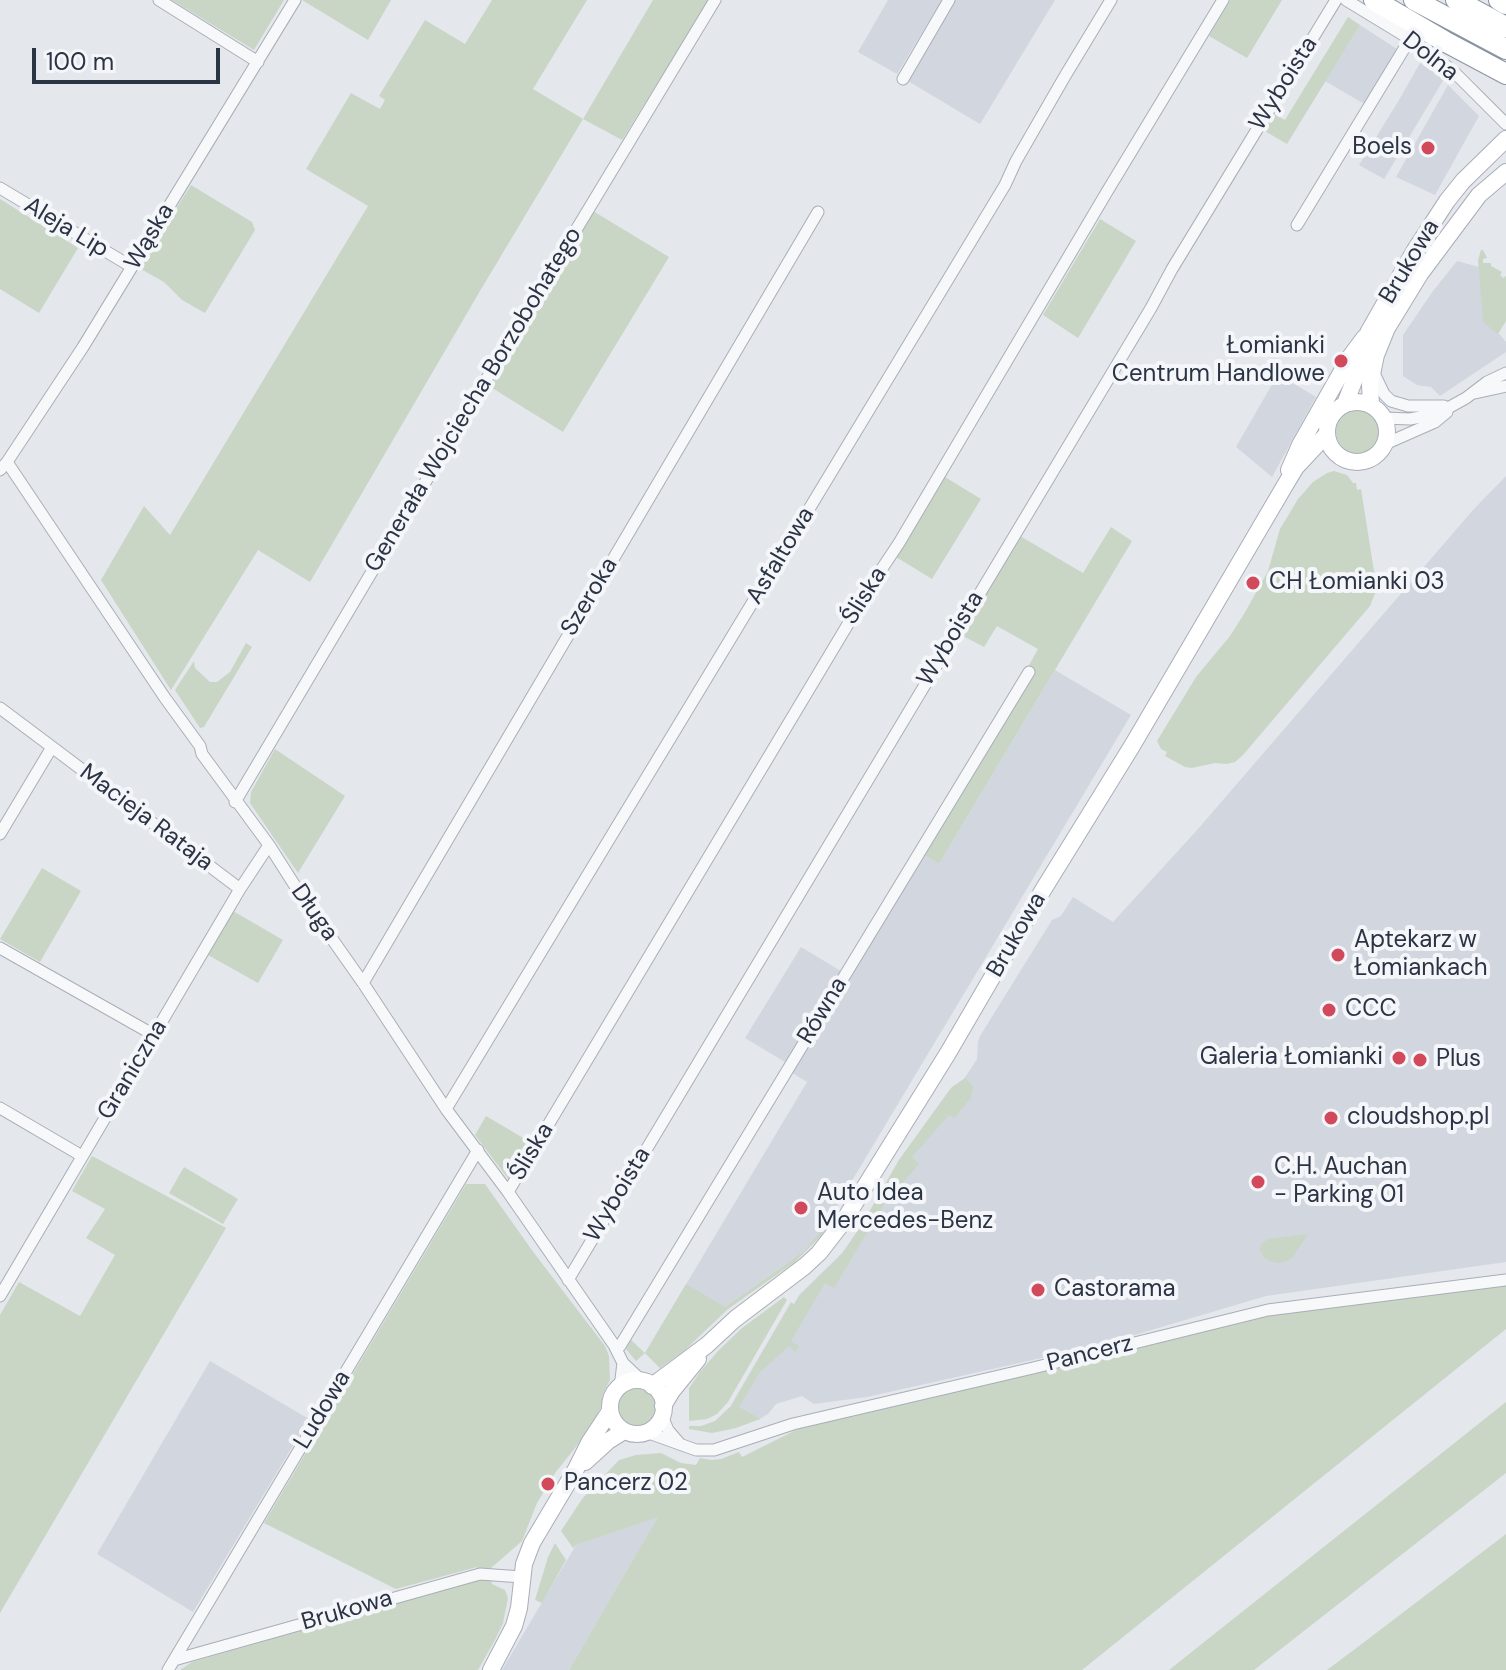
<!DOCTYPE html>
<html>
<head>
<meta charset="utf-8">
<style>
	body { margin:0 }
	#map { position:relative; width:1506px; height:1670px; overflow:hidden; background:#e4e7ec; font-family:"DM Sans",sans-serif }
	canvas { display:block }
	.scale { position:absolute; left:32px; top:48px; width:188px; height:36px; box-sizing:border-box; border:4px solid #2b3445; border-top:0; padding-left:10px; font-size:24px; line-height:28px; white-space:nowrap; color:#2b3445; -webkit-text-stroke:6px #f4f6f9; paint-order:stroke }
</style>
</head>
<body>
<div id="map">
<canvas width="1506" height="1670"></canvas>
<div class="scale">100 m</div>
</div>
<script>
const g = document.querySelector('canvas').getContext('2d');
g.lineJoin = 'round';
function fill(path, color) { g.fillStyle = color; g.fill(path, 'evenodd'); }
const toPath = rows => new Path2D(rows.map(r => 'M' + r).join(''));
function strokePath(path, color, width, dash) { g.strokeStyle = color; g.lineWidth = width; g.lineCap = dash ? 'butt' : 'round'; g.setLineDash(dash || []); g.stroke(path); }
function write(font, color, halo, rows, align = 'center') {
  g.font = font + ' "DM Sans",sans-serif'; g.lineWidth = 8; g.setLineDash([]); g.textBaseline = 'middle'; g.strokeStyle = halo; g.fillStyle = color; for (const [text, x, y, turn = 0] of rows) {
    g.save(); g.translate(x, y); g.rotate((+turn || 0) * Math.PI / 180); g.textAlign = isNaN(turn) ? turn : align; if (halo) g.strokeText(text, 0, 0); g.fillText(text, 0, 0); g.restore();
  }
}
const built = toPath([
	[888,0,942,0,897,74,858,52],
	[955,0,1055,0,980,124,908,81],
	[1360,25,1400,51,1366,105,1325,81],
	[1420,63,1444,79,1384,179,1359,165,1399,100],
	[1448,85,1479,116,1435,195,1396,177],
	[1457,261,1479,267,1489,322,1506,342,1506,352,1440,396,1431,387,1417,385,1403,376,1403,335,1433,291],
	[1278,374,1316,397,1272,477,1236,447],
	[1506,476,1506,1262,1266,1296,1104,1344,867,1397,814,1404,802,1396,776,1404,768,1414,758,1420,731,1405,791,1302,794,1304,799,1295,842,1253,861,1226,899,1160,951,1088,964,1079,977,1059,978,1042,980,1036,1052,920,1061,916,1073,897,1113,922,1198,829,1473,510],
	[1055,670,1131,715,826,1224,804,1251,725,1307,660,1368,645,1353,807,1082,792,1073,924,855,939,864],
	[801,947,841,971,785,1062,745,1038],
	[210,1361,309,1419,193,1612,97,1554],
	[659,1516,569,1670,502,1670,576,1545]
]);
const green = toPath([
	[172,0,284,0,254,50],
	[302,0,391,0,368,40],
	[492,0,587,0,533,89,583,119,653,0,709,0,622,140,583,119,480,291,310,582,258,550,171,690,101,580,144,506,170,535,368,206,306,169,351,93,380,109,385,100,379,96,425,20,465,44],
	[1230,0,1282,0,1247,58,1209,36],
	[1348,17,1360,25,1287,144,1263,130,1272,113,1285,120],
	[191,185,252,222,255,230,205,313,182,300,164,282,139,268],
	[0,199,78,248,39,313,0,289],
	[593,211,669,257,563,432,489,386],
	[1100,219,1136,241,1078,338,1043,315],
	[1481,250,1483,250,1487,258,1483,259,1483,263,1491,263,1491,266,1502,272,1500,275,1503,278,1506,276,1506,321,1498,334,1484,323,1483,319,1478,260],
	'1336 432a22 22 0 1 1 44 0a22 22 0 1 1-44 0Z',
	[1334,471,1347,475,1353,483,1356,483,1357,490,1361,489,1376,584,1376,591,1370,606,1243,755,1235,762,1227,764,1215,763,1192,768,1185,767,1165,756,1167,752,1161,749,1157,741,1196,677,1230,636,1244,614,1268,571,1280,529,1298,499,1313,482,1327,473],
	[945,477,981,499,932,579,896,557],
	[1111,527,1132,541,939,864,924,855,1038,649,997,626,984,647,961,635,1020,536,1083,573],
	[246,643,252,647,204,727,200,728,175,690,194,661,195,668,210,682,217,682,230,672],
	[275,749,345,796,298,873,250,803,251,792],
	[42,868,81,891,40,962,0,939],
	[233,911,283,940,258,983,208,955],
	[965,1078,973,1086,971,1098,954,1118,949,1115,912,1157,919,1164,885,1203,834,1288,825,1283,791,1341,799,1346,795,1352,789,1346,760,1372,739,1407,760,1419,736,1428,712,1433,689,1429,689,1426,701,1426,715,1421,732,1405,791,1303,794,1305,800,1295,843,1253,861,1226,899,1160,951,1088],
	[486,1116,530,1142,509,1180,475,1135],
	[92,1156,226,1228,0,1613,0,1315,19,1282,80,1316,115,1255,86,1238,105,1209,72,1191],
	[184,1167,238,1199,223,1224,169,1193],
	[466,1184,485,1184,534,1253,605,1346,609,1356,610,1380,603,1394,601,1407,595,1419,583,1438,555,1473,537,1503,522,1541,491,1568,477,1569,477,1567,396,1589,264,1523],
	[833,1212,835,1214,821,1236,795,1262,728,1309,685,1350,660,1368,645,1353,636,1361,626,1349,631,1340,645,1353,686,1284,725,1307,804,1251,826,1224],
	[1308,1234,1292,1258,1287,1261,1278,1263,1269,1261,1265,1258,1260,1251,1261,1244,1268,1239],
	[1506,1285,1506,1329,1082,1670,569,1670,658,1517,576,1545,573,1548,561,1531,582,1499,619,1460,636,1455,661,1453,681,1463,696,1465,700,1458,712,1460,721,1459,739,1452,742,1457,810,1423,1257,1316],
	[784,1297,787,1300,728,1402,717,1414,707,1419,689,1421,689,1388,700,1372,718,1351,742,1328],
	'618 1407a19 19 0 1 1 38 0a19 19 0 1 1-38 0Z',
	[1506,1402,1506,1473,1254,1670,1169,1670],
	[1506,1534,1506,1670,1327,1670,1363,1643],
	[555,1543,566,1560,542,1603,535,1600,548,1557],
	[483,1578,491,1579,492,1584,505,1590,508,1598,503,1623,495,1640,478,1670,180,1670,192,1662]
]);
const street = toPath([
	[159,0,258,62],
	[1346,0,1410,39,1453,71,1506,124],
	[903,79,949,0],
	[0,188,132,267],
	[1297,225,1410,39],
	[1373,371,1384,394,1391,401,1408,406,1444,406],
	[1475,393,1506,386],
	[1384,418,1410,419,1426,416,1448,408,1466,398,1487,382,1506,373],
	[1385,444,1435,422,1447,412],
	[7,462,165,698,200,746,202,754,269,845,297,889,363,983,446,1109,508,1192,614,1345,623,1363,642,1381],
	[0,470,7,462,83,347,295,0],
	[0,708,52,747,0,834],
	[52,747,240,889],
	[235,802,524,316,715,0],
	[0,948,154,1035],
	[363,983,818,212],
	[0,1108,82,1156],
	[446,1109,944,286,1005,185,1016,161,1065,76,1111,0],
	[508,1192,875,579,899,543,1108,190,1223,0],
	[568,1280,1151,308,1172,269,1336,0],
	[0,1296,240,889,269,845],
	[616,1348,620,1346,1029,672],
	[620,1387,623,1363],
	[662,1416,668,1430,680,1444],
	[646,1432,696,1450,714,1450,793,1424,1033,1368,1268,1310,1506,1280],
	[174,1660,480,1574,522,1577],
	[168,1670,478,1150]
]);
const secondary = toPath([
	'1327 432a30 30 0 1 1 60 0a30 30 0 1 1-60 0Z',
	[1345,404,1359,368,1368,333,1415,250,1447,201,1463,181,1506,139],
	[1371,405,1370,384,1376,355,1387,328,1420,274,1479,195,1506,172],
	[1289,470,1300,445,1350,357,1364,338],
	'610 1407a27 27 0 1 1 54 0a27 27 0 1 1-54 0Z',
	[652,1386,707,1345,735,1319,805,1266,819,1253,843,1222,948,1053,1043,890,1132,746,1284,487,1296,467,1327,434],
	[663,1406,672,1391,698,1359],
	[585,1462,608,1441,624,1431],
	[491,1670,514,1626,519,1608,524,1564,532,1543,576,1469,589,1443,610,1411]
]);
const highway = toPath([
	[1374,0,1444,41,1506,74],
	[1414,0,1506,49],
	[1456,0,1506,27],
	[1499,0,1506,4]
]);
const markers = [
	[1428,148,8,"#d1495b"],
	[1341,361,8,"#d1495b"],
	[1253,583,8,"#d1495b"],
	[1338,955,8,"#d1495b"],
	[1329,1010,8,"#d1495b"],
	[1399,1058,8,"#d1495b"],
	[1420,1060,8,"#d1495b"],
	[1331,1118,8,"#d1495b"],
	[1258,1182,8,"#d1495b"],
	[801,1208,8,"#d1495b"],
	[1038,1290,8,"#d1495b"],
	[548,1484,8,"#d1495b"]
];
const streetNames = [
	["Dolna",1430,57,38],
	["Wyboista",1284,84,-58],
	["Aleja Lip",66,228,31],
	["Wąska",150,237,-59],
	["Brukowa",1410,262,-59],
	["Generała Wojciecha Borzobohatego",474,400,-59],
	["Asfaltowa",781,556,-59],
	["Śliska",865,596,-58],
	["Szeroka",590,597,-59],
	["Wyboista",951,639,-59],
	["Macieja Rataja",146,818,37],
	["Długa",314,913,55],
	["Brukowa",1017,935,-60],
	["Równa",823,1011,-59],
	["Graniczna",133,1070,-59],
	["Śliska",532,1152,-59],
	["Wyboista",618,1195,-59],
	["Pancerz",1090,1354,-14],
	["Ludowa",323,1410,-59],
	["Brukowa",347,1611,-16]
];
const poiNames = [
	["Boels",1412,148,"right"],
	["Łomianki",1325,347,"right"],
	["Centrum Handlowe",1325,375,"right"],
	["CH Łomianki 03",1269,583],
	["Aptekarz w",1354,941],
	["Łomiankach",1354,969],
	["CCC",1345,1010],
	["Galeria Łomianki",1383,1058,"right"],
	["Plus",1436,1060],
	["cloudshop.pl",1347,1118],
	["C.H. Auchan",1274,1168],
	["- Parking 01",1274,1196],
	["Auto Idea",817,1194],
	["Mercedes-Benz",817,1222],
	["Castorama",1054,1290],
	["Pancerz 02",564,1484]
];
fill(built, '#d2d6de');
fill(green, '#c9d6c5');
strokePath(street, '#a9aeb7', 13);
strokePath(secondary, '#a9aeb7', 18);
strokePath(highway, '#8b94a3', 22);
strokePath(street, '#f7f8fa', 11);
strokePath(secondary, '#fff', 16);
strokePath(highway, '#fff', 20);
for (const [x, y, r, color] of markers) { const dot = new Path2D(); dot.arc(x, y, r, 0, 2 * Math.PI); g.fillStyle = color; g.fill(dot); strokePath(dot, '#f4f6f9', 3); }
write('24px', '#2b3445', '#f4f6f9', streetNames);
write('24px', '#2b3445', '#f4f6f9', poiNames, 'left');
</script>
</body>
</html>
